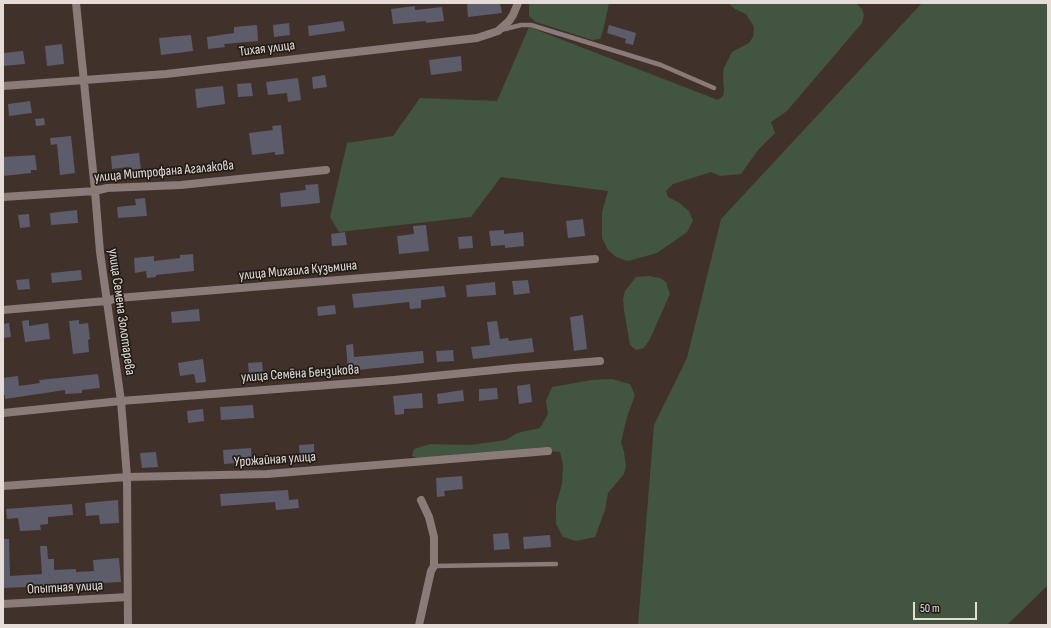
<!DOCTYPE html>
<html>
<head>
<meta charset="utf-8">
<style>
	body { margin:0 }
	#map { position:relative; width:1051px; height:628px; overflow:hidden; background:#40322a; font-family:"Sofia Sans Condensed",sans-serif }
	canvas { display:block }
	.frame { position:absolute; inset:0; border:4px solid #e5dcd7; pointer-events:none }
	.scale { position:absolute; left:913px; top:602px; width:64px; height:18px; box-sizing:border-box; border:2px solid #e5dcd7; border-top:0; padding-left:5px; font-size:12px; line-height:14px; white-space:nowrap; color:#e5dcd7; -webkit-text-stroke:3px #221c18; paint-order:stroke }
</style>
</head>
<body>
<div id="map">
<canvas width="1051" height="628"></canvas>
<div class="frame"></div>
<div class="scale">50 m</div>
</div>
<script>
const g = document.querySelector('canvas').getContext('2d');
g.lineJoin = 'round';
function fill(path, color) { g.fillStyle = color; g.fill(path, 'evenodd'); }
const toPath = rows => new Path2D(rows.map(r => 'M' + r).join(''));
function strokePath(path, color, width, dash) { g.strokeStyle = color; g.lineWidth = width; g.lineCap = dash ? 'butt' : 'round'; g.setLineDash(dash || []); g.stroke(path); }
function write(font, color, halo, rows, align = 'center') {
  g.font = font + ' "Sofia Sans Condensed",sans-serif'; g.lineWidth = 3.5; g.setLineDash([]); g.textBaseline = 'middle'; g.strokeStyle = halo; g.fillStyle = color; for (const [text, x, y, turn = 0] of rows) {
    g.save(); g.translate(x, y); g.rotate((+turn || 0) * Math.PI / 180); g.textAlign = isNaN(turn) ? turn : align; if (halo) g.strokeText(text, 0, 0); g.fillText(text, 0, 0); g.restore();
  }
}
const green = toPath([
	[529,3,609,3,603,31,600,39,592,40,536,22,529,16],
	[728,3,856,3,862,9,864,15,862,23,787,111,771,122,775,133,758,150,741,174,720,176,711,172,673,184,666,191,668,197,678,202,689,211,693,221,687,232,657,253,628,261,616,257,608,250,602,238,602,212,608,191,501,177,471,217,339,232,330,217,347,143,393,136,420,98,497,101,529,27,718,100,723,96,724,91,723,76,724,68,732,52,749,43,753,37,754,27,746,14,735,9],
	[922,3,1048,3,1048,585,1007,625,638,625,654,425,687,358,721,219],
	[649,276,660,278,666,282,670,294,650,339,644,348,636,350,630,345,624,310,623,299,625,291,636,277],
	[612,379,630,384,635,395,627,417,621,442,624,452,626,466,624,474,608,493,605,510,595,537,576,541,563,537,556,524,556,505,562,484,563,465,560,452,548,451,426,461,412,456,414,449,430,444,471,445,506,440,517,433,540,428,548,414,546,401,552,387,592,380]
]);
const building = toPath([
	[473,3,500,3,502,13,468,17,467,4],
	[415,6,415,10,442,7,444,21,426,23,426,21,393,24,391,9],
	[343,21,345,31,309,36,308,26],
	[289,23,290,35,274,37,273,25],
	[257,25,258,41,224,44,225,47,208,49,207,37,234,33,234,27],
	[609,25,636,33,633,45,625,43,626,39,607,33],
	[191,35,193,51,161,55,159,38],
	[62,44,64,64,47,66,45,46],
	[23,51,25,64,3,66,3,53],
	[461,56,462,71,431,75,429,60],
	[325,75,327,87,313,89,312,77],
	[298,78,301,100,288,102,287,93,268,95,266,82],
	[251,83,253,96,238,97,237,84],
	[223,86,225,104,197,108,195,89],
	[30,101,32,113,9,116,8,104],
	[44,118,45,125,36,126,35,119],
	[281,125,284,154,275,155,275,152,252,155,249,133,273,130,272,126],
	[71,136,75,173,60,175,57,144,51,145,50,138],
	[139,153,141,170,129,172,128,167,112,169,111,156],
	[35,155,37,170,31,170,31,173,3,176,3,157],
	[318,184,320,203,281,207,280,193,306,190,305,185],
	[145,198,147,216,118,218,117,207,136,205,135,199],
	[77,210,78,223,51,225,50,213],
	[29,214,30,227,20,228,18,215],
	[583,219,585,236,568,238,566,221],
	[426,225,429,251,399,254,397,236,414,234,413,226],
	[504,230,504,234,523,232,524,246,505,248,505,245,491,246,489,231],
	[345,232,347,245,332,246,331,234],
	[472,236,473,248,459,249,458,237],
	[193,254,194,271,156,275,156,277,147,278,146,271,135,273,134,258,154,256,154,261,180,258,180,255],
	[81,270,82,280,52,283,51,273],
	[29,279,30,289,18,290,16,280],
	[528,280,530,293,514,295,512,281],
	[495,282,496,295,467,297,466,285],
	[444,286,446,297,421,300,421,308,410,309,409,302,354,308,352,294],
	[335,305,336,314,318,316,317,307],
	[199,309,200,321,172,323,171,312],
	[583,315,587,349,574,351,570,317],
	[29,320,29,326,48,323,50,339,25,342,22,321],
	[79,320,79,324,88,323,90,339,88,340,89,352,73,354,69,321],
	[497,321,500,339,508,338,509,341,532,338,534,352,473,359,471,347,490,345,487,322],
	[9,323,11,337,3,338,3,324],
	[353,344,354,357,423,351,424,363,348,371,346,345],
	[453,350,454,361,437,362,436,351],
	[203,359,206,382,196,383,194,374,180,376,178,363],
	[262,362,263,373,249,375,248,363],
	[98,374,100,388,82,390,82,393,65,394,65,390,5,399,5,395,3,395,3,378,18,376,19,386,40,383,39,380],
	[530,384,532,402,519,404,517,386],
	[497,388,498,399,479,401,479,389],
	[463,390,464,401,438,404,437,394],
	[422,393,423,408,404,409,404,414,395,415,393,396],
	[253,405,254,418,221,420,220,407],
	[203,409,204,421,188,423,187,411],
	[314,444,314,459,300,459,299,445],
	[251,448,252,462,224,464,223,450],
	[156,452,158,467,142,468,140,453],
	[462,476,463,489,444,491,445,496,437,497,436,478],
	[288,490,289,500,298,499,299,508,276,510,275,502,221,506,220,494],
	[118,500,119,523,100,524,99,515,86,516,85,503],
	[72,504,73,515,48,517,48,524,40,525,41,530,20,531,18,518,7,519,6,509],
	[508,533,510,549,494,550,493,534],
	[550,535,551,547,524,549,523,537],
	[3,539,9,539,10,576,42,574,40,546,47,546,48,559,54,559,54,570,76,569,76,572,94,571,93,560,119,558,121,582,4,588]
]);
const lane = toPath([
	[501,30,521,25,531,25,661,65,714,88],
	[434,566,556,564]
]);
const street = toPath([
	[76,3,95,191,100,252,121,401,127,477,128,625],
	[3,86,166,74,477,38,498,31,509,21,513,15,518,3],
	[3,197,95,191,107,188,181,185,326,170],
	[3,310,106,301,118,298,595,259],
	[3,413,121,401,394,380,514,368,600,361],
	[3,486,127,477,267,474,548,451],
	[3,604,128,597],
	[419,625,431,571,434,566,434,537,429,517,421,500]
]);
const streetNames = [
	["Тихая улица",267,49,-7],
	["улица Митрофана Агалакова",164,172,-5],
	["улица Михаила Кузьмина",298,271,-5],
	["улица Семена Золотарева",121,312,82],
	["улица Семёна Бензикова",300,374,-4],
	["Урожайная улица",275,460,-4],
	["Опытная улица",65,588,-3]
];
fill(green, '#415540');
fill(building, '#5c5c6b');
strokePath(lane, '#8a7a78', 4.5);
strokePath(street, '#8a7a78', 8);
write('14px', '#e5dcd7', '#221c18', streetNames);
</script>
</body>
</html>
